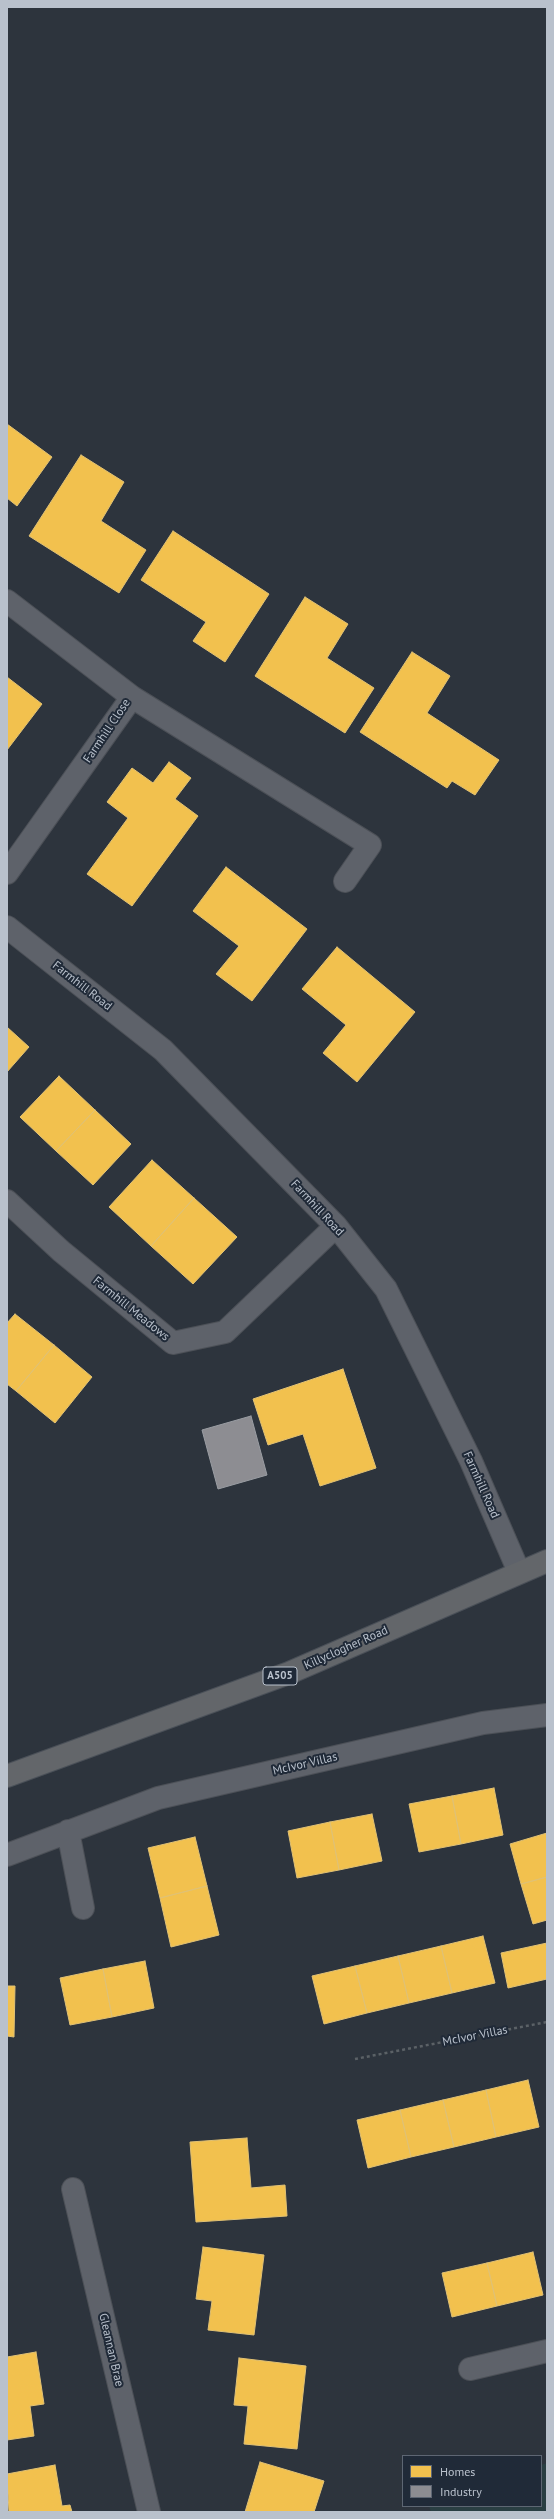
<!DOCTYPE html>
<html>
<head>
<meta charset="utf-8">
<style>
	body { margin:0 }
	#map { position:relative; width:554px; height:2519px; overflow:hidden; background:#2d343d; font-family:"PT Sans",sans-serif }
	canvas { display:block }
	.frame { position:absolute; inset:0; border:8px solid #b9c1cc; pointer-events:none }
	.legend { position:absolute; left:402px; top:2455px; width:140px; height:52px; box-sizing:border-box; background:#202a38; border:1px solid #5d6673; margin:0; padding:5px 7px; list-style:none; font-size:12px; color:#b9c1cc }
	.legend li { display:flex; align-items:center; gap:8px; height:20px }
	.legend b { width:20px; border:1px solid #5d6673 }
</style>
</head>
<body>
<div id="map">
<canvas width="554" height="2519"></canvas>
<div class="frame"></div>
<ul class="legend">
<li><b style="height:11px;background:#f2c14e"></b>Homes</li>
<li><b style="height:11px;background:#8d8d92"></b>Industry</li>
</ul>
</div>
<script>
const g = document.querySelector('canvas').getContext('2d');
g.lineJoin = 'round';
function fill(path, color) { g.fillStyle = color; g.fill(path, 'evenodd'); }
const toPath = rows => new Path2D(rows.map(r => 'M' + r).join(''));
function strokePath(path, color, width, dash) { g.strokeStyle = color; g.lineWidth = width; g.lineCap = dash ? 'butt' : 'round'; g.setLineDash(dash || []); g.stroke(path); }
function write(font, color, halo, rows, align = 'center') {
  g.font = font + ' "PT Sans",sans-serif'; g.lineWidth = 4; g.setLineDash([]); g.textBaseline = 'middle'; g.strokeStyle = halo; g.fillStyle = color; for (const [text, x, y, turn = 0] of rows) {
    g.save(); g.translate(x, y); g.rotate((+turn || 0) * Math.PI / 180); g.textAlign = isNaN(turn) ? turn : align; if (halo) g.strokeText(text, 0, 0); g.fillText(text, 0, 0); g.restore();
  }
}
const green = toPath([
	[547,2463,547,2512,431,2512,429,2506,541,2506,541,2465]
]);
const homes = toPath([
	[7,424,52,457,17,506,7,498,7,424],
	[81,455,124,482,101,521,146,550,119,593,29,536,81,455],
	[173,531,269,594,225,662,193,641,206,622,141,580,173,531],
	[305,597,348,624,327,658,374,688,345,733,255,676,305,597],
	[412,652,450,676,427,713,499,760,475,795,452,781,447,788,360,732,412,652],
	[7,677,42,704,7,750,7,677],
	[169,762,191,778,175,799,198,816,132,906,87,874,128,818,107,802,132,768,153,783,169,762],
	[226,867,307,929,252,1001,216,974,239,946,193,911,226,867],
	[337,947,415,1012,357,1082,323,1053,346,1025,302,989,337,947],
	[7,1027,29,1047,7,1072,7,1027],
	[59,1076,95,1110,56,1151,20,1117,59,1076],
	[95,1110,131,1144,93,1185,56,1151,95,1110],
	[152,1160,194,1198,151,1246,109,1207,152,1160],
	[194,1198,237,1237,193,1284,151,1246,194,1198],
	[15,1314,54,1345,16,1391,7,1384,7,1323,15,1314],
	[54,1345,92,1377,55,1423,16,1391,54,1345],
	[343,1369,376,1468,320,1486,303,1434,268,1445,253,1399,343,1369],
	[494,1788,503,1835,461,1844,452,1796,494,1788],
	[452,1796,461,1844,419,1852,409,1804,452,1796],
	[372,1814,382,1861,339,1870,330,1822,372,1814],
	[330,1822,339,1870,297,1878,288,1831,330,1822],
	[547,1833,547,1877,521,1884,510,1844,547,1833],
	[195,1837,207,1886,160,1898,148,1848,195,1837],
	[547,1877,547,1920,533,1924,521,1884,547,1877],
	[207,1886,219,1935,171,1947,160,1898,207,1886],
	[483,1936,495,1983,452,1993,441,1946,483,1936],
	[547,1943,547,1979,508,1988,501,1953,547,1943],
	[441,1946,452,1993,409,2003,398,1956,441,1946],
	[398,1956,409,2003,367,2013,355,1966,398,1956],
	[145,1961,154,2008,112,2017,103,1969,145,1961],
	[355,1966,367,2013,324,2024,312,1976,355,1966],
	[103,1969,112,2017,70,2025,60,1978,103,1969],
	[7,1986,15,1986,14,2037,7,2036,7,1986],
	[528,2080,539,2127,496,2137,486,2090,528,2080],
	[486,2090,496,2137,454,2147,443,2100,486,2090],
	[443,2100,454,2147,411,2157,400,2110,443,2100],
	[400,2110,411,2157,368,2168,357,2120,400,2110],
	[247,2138,251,2188,285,2185,287,2216,196,2222,190,2142,247,2138],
	[203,2247,264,2255,254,2335,208,2330,212,2301,196,2299,203,2247],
	[533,2252,543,2295,497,2306,487,2263,533,2252],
	[487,2263,497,2306,452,2317,442,2273,487,2263],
	[36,2352,44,2404,30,2406,34,2436,7,2440,7,2357,36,2352],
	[239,2358,306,2366,297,2449,244,2444,248,2406,234,2405,239,2358],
	[260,2462,324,2481,314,2512,245,2512,260,2462],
	[55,2465,62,2506,70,2505,72,2512,9,2512,7,2474,55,2465]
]);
const industry = toPath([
	[251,1416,267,1475,218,1489,202,1430,251,1416]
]);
const path = toPath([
	[355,2059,547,2022]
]);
const minor = toPath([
	[7,601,132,697,7,873],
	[132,697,370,845,345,881],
	[7,927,163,1050,336,1226,386,1289,471,1461,519,1572],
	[7,1201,61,1251,173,1343,225,1332,336,1226],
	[68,1831,83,1908],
	[7,1855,158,1798,483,1723,547,1715],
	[73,2189,149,2512],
	[470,2369,547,2351]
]);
const highway = toPath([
	[7,1776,289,1673,547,1561]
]);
const shields = [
	[280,1676,34]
];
const shieldNames = [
	["A505",280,1676]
];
const streetNames = [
	["Farmhill Close",107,731,-56],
	["Farmhill Road",82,986,38],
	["Farmhill Road",317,1208,47],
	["Farmhill Meadows",131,1309,39],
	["Farmhill Road",481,1485,66],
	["Killyclogher Road",346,1648,-24],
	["McIvor Villas",305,1764,-13],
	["McIvor Villas",475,2036,-11],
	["Gleannan Brae",111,2350,77]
];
fill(green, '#2a3f43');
fill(homes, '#f2c14e');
strokePath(homes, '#e1c174', 1);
fill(industry, '#8d8d92');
strokePath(industry, '#9a9da3', 1);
strokePath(minor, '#4c5057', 24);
strokePath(highway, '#4a5058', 24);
strokePath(path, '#5b6166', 2.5, [3, 3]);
strokePath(minor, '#5e626a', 22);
strokePath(highway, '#63666a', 22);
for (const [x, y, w] of shields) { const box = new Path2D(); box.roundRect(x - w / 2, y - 9, w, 18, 3); g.fillStyle = '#202a38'; g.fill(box); strokePath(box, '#b9c1cc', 1); }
write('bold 11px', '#b9c1cc', null, shieldNames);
write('12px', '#b9c1cc', '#202a38', streetNames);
</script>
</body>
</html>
